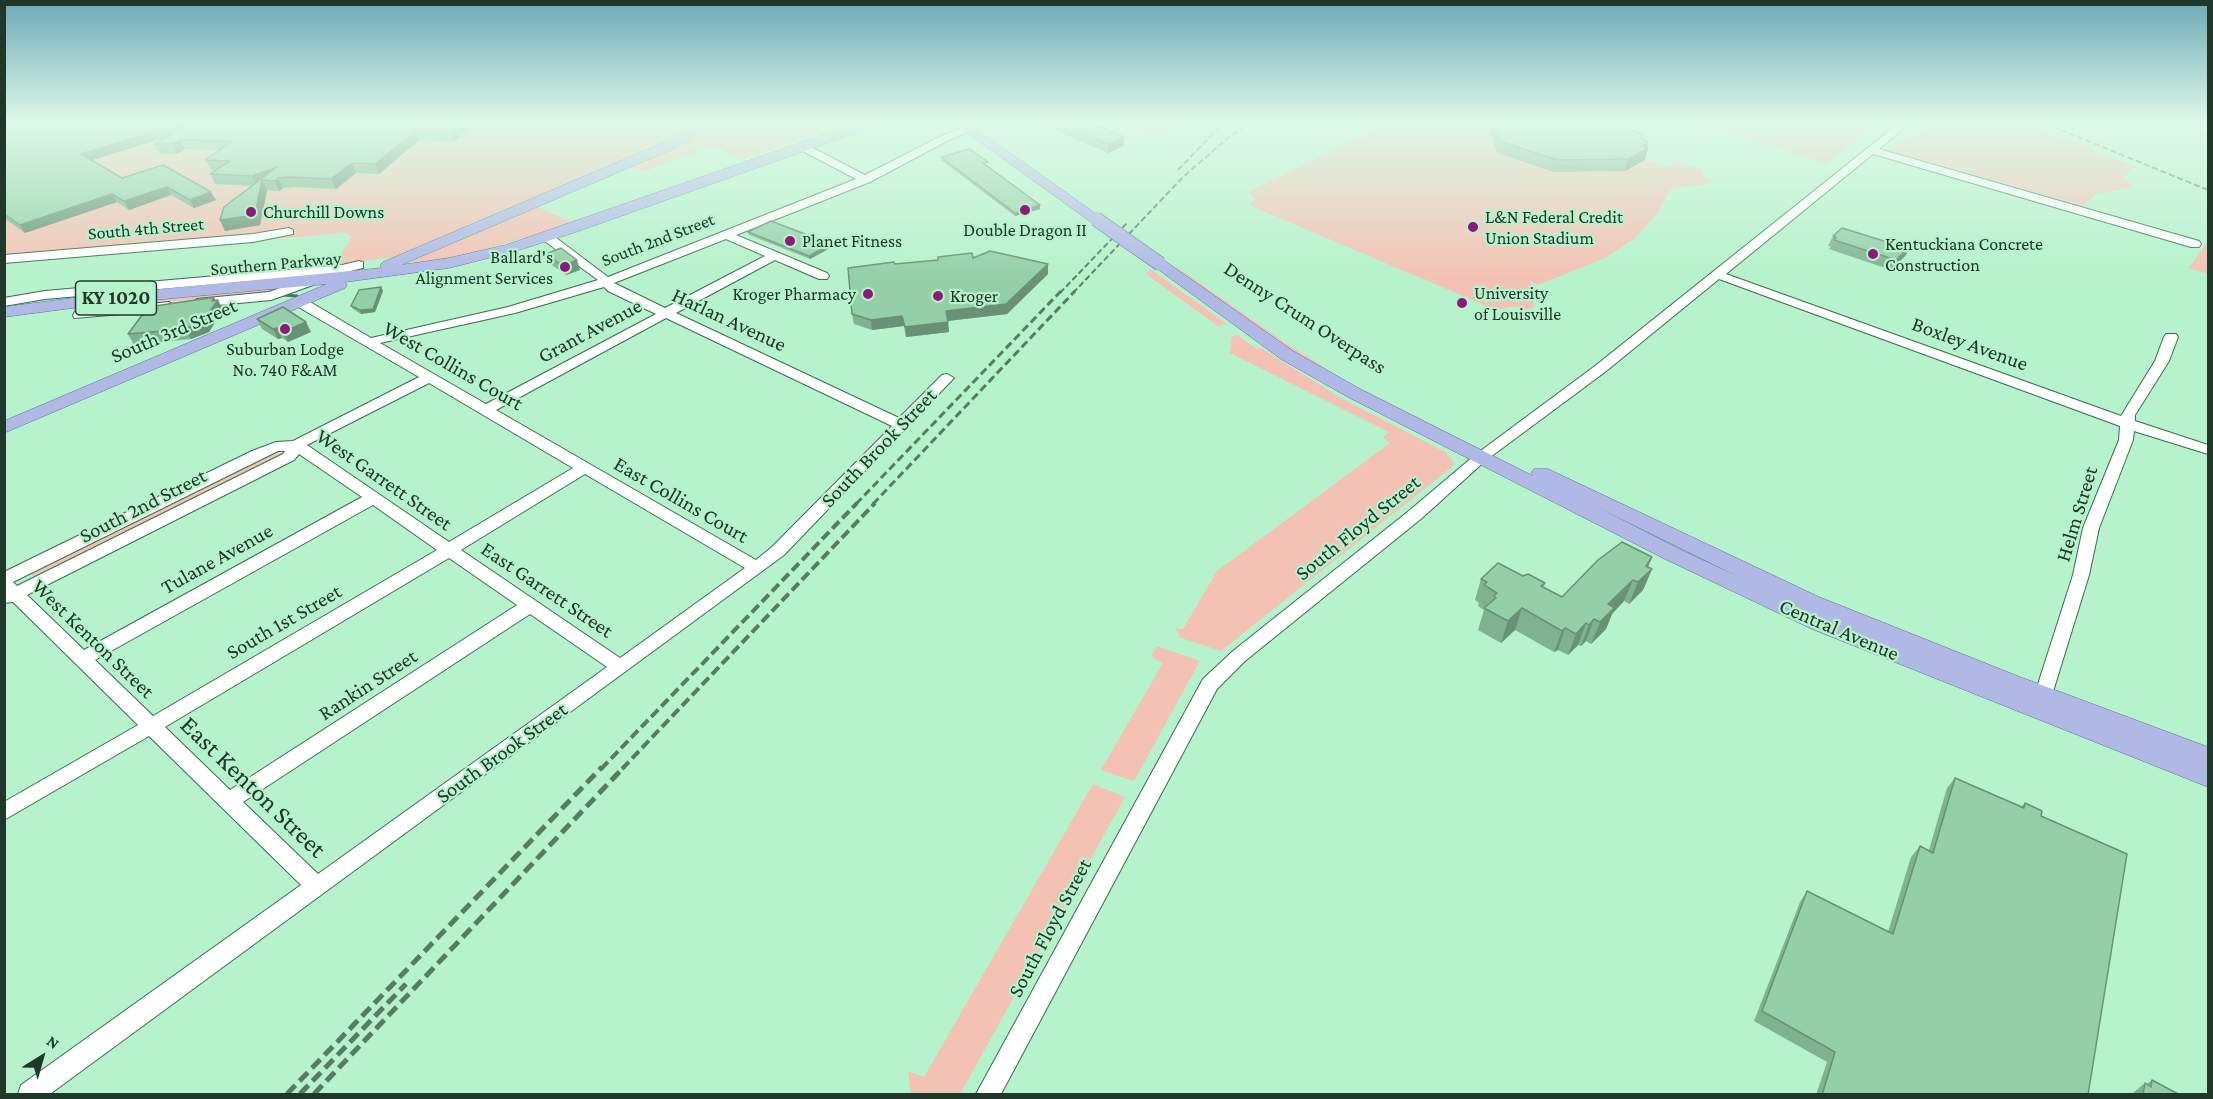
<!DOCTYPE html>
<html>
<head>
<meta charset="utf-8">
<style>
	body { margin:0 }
	#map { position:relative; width:2213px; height:1099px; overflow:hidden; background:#b6f2cb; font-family:"Crimson Pro",serif }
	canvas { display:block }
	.frame { position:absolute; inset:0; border:6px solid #203829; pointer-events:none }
	.north { position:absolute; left:12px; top:1027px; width:60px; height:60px; -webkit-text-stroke:4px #b6f2cb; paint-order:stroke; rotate:37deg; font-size:16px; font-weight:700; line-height:24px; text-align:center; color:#203829 }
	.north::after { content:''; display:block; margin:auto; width:21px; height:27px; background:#203829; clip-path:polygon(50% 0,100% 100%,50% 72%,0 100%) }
</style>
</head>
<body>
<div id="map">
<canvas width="2213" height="1099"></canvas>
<div class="frame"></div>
<div class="north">N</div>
</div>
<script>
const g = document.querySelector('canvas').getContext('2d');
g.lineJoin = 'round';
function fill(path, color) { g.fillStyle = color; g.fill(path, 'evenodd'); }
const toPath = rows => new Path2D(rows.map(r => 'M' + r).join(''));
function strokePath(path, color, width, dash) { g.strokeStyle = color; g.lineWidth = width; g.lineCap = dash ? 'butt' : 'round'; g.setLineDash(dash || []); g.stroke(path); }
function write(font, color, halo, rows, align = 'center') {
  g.font = font + ' "Crimson Pro",serif'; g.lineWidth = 4.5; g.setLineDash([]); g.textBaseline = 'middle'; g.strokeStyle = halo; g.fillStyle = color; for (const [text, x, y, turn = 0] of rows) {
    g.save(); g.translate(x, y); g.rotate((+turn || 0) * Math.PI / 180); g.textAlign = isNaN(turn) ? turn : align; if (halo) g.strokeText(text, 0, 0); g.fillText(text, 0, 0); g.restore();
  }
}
const green = toPath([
	[5,123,848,123,742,160,714,146,647,171,637,170,617,162,393,257,334,265,352,237,345,233,275,239,254,235,5,254],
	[1119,123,1200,123,1149,135],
	[1389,123,1575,123,1640,158,1667,167,1678,162,1704,170,1702,175,1713,181,1709,184,1671,189,1656,215,1634,239,1605,258,1538,285,1530,281,1534,307,1525,310,1514,306,1496,310,1249,205,1255,199,1248,192],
	[1698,123,1878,123,1827,164],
	[1933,123,2027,123,2136,167,2130,169,2124,178,2134,188,2097,193,2084,206,1887,150],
	[536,206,573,223,471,254,416,265,412,261],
	[2208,240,2208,274,2189,268],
	[1178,268,1281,340,1328,370,1324,372,1287,349,1173,269],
	[1150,269,1227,324,1218,326,1146,274],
	[287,288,273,293,89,308,94,305],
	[1236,334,1257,349,1261,348,1339,397,1445,452,1454,462,1452,467,1221,651,1181,638,1175,628,1183,629,1217,571,1390,443,1383,438,1389,432,1230,353,1232,337],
	[280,450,275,454,283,453,283,455,34,577,30,574,30,572],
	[1157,646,1200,661,1138,774,1134,781,1130,780,1101,770,1163,663,1153,658,1152,655],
	[1093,784,1125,797,960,1094,911,1094,908,1071,924,1077]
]);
const stream = toPath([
	[283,295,297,296]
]);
const minor = toPath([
	[973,123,985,124,947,141,870,182,736,235,827,273,829,276,827,279,819,279,775,260,676,313,899,418,942,375,947,374,954,378,784,555,50,1094,18,1094,21,1085,301,885,149,736,4,820,4,802,138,725,13,602,4,603,4,572,252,451,276,442,293,441,419,377,295,305,294,302,295,299,305,299,371,338,508,307,598,280,543,240,543,234,551,234,608,277,856,179,799,149,799,145,807,145,865,175,939,137,973,123],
	[726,239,765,256,665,308,614,283,726,239],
	[604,287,608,291,656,314,486,404,380,343,515,313,604,287],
	[666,318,892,426,772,547,756,560,496,410,666,318],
	[429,383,573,468,449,542,307,445,429,383],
	[278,451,285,451,283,454,17,586,13,582,278,451],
	[299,454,362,497,84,650,27,595,294,460,299,454],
	[585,474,745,568,620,658,461,550,585,474],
	[373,505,437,550,153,716,95,660,373,505],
	[449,558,517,605,230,790,165,727,449,558],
	[530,614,607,667,318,874,243,802,530,614],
	[1899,123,1910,123,1879,149,2199,241,2201,244,2199,247,2191,247,1873,154,1726,274,2121,416,2155,361,2164,337,2166,334,2176,334,2178,337,2169,361,2135,415,2135,421,2208,445,2208,454,2134,431,2133,440,2099,528,2089,575,2047,711,2040,713,2033,711,2031,706,2073,575,2083,528,2119,440,2120,426,1719,279,1605,372,1485,461,1422,518,1245,661,1217,689,1001,1094,976,1094,1203,679,1233,651,1410,510,1475,455,1595,366,1899,123],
	[289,228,293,230,293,234,253,242,4,263,4,255,253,234,289,228],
	[359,261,363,262,363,268,342,273,45,299,4,306,4,298,45,291,342,265,359,261],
	[309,278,315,282,313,285,271,300,197,307,191,303,197,299,269,292,309,278],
	[88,297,94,301,89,310,169,302,175,306,169,310,74,318,73,315,82,301,88,297]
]);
const major = toPath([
	[698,123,713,123,675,148,401,265,449,258,506,245,857,123,876,123,875,126,573,233,516,251,449,268,345,282,347,285,345,288,4,433,4,421,327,284,88,306,4,317,4,307,88,296,382,268,380,265,383,262,665,142,698,123],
	[953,123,968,123,1103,219,1096,223,1091,222,953,123],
	[1160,259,1165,261,1293,351,1360,389,1533,476,1531,473,1534,469,1548,469,1819,597,2020,677,2208,747,2208,787,1812,629,1665,559,1348,397,1281,359,1155,267,1152,264,1155,261,1160,259],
	[1599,508,1739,577,1679,549,1599,508]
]);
const railFar3 = toPath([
	[2044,123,2208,190],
	[1178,170,1223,123],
	[1060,293,1128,222],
	[1073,293,1183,177,1229,137,1250,123]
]);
const railFar2 = toPath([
	[856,504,1061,291],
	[873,504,1075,291]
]);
const railFar1 = toPath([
	[601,769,857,503],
	[622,769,875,503]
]);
const rail = toPath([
	[287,1094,602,767],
	[300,1094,406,984],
	[314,1094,624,767]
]);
const majorBridge = toPath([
	[1096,219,1160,264]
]);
const wall = toPath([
	[4,123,482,123,475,129,469,129,454,142,419,140,379,174,356,173,336,189,295,187,283,188,279,191,267,190,260,225,225,231,220,220,252,186,215,184,210,174,217,170,211,170,205,160,219,150,185,149,177,154,160,154,154,144,166,137,91,160,122,178,163,165,216,200,194,208,171,195,129,210,117,202,25,233,4,218],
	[1039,123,1090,123,1124,146,1108,153],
	[1487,123,1615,123,1619,124,1618,126,1648,142,1645,160,1625,171,1554,172,1497,153],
	[941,157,988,165,986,166,1040,205,1040,209,1015,216,941,160],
	[748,232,832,247,810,259,749,235],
	[1833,236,1906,255,1891,270,1829,249,1831,246,1828,246],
	[546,254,580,270,566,275,549,263],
	[973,258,1048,274,1007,314,948,321,949,332,906,337,904,326,872,330,854,324,852,314,895,264],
	[381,287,383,291,375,312,361,314,353,309,351,306],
	[216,301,223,310,209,332,191,339,134,345,128,334],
	[257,319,311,332,288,342,282,338,278,339,262,329],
	[1652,557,1648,567,1652,569,1643,590,1629,604,1624,601,1612,614,1606,629,1591,644,1586,641,1581,646,1578,645,1568,655,1558,650,1554,652,1515,630,1501,643,1478,630,1484,610,1478,606,1479,603,1475,600,1481,579,1523,576,1545,583,1544,587,1562,597],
	[1955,778,2021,807,2025,803,2041,816,2088,1095,1816,1095,1827,1062,1754,1021,1800,902,1807,891,1888,932,1911,857,1920,846,1929,850,1947,788],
	[2152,1080,2180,1095,2132,1095,2133,1093,2145,1083,2147,1084]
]);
const shadedWall = toPath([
	[182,123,190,123,193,129,86,162,81,154],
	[461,123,467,123,469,129,454,142,451,132],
	[473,123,482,123,475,129],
	[415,131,419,140,379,174,375,164],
	[1124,137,1124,146,1108,153,1108,144],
	[180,140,185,149,177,154,172,144],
	[1648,142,1646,149,1648,148,1645,160,1625,171,1628,159,1642,146],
	[352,163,356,173,336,189,331,179],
	[277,167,262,180,267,190,260,225,225,231,220,220,257,186,252,176],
	[278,178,283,188,279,191,275,181],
	[167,187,171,195,129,210,124,201],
	[211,192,216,200,194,208,190,200],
	[112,194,117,202,25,233,20,225],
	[1040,205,1040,209,1015,216,1015,213],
	[831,244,832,247,810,259,809,256],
	[1911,245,1906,255,1891,270,1896,260],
	[577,260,580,270,566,275,563,266],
	[1048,264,1048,274,1007,314,947,321,946,311],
	[381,287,383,291,375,312,361,314,360,310],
	[214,298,217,302,218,300,223,310,209,332,191,339,185,329],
	[902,316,904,326,872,330,871,320],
	[306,322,311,332,288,342,283,332],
	[948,322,949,332,906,337,905,327],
	[277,328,282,338,278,339,273,329],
	[1652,557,1644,576,1652,569,1643,590,1629,604,1638,582,1646,566],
	[1633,580,1624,601,1612,614,1606,629,1591,644,1608,604],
	[1522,608,1515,630,1501,643,1508,621],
	[1594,619,1586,641,1581,646,1589,625],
	[1586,623,1578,645,1568,655,1576,634],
	[1565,628,1558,650,1554,652,1562,631]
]);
const building = toPath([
	[4,123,182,123,81,154,122,178,163,165,211,192,190,200,167,187,124,201,112,194,20,225,4,214,4,123],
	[190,123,461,123,451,132,415,131,375,164,352,163,331,179,290,177,278,178,275,181,262,180,255,215,220,220,224,207,277,167,252,176,210,174,230,161,205,160,233,141,180,140,172,144,154,144,190,123],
	[1059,123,1090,123,1124,137,1108,144,1059,123],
	[1493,123,1615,123,1619,124,1617,125,1643,135,1640,137,1648,142,1642,146,1648,148,1628,159,1557,160,1500,141,1493,123],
	[970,149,988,162,983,163,1040,205,1015,213,941,157,970,149],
	[771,221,831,244,809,256,748,232,771,221],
	[1842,228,1884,241,1888,238,1911,245,1896,260,1834,240,1836,237,1833,236,1842,228],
	[561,248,577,260,563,266,546,254,561,248],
	[990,251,1048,264,1006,304,946,311,948,322,905,327,902,316,871,320,852,314,848,268,894,262,895,264,938,260,938,257,972,253,973,258,990,251],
	[381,287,373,309,360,310,351,306,359,290,381,287],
	[209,298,214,298,212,301,218,300,203,321,185,329,128,334,148,307,209,298],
	[283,307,306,322,283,332,277,328,273,329,257,319,283,307],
	[1622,542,1652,557,1646,566,1652,569,1638,582,1633,580,1608,604,1614,608,1600,622,1594,619,1589,625,1586,623,1576,634,1565,628,1562,631,1522,608,1508,621,1484,608,1496,598,1494,596,1497,593,1484,585,1487,582,1481,579,1498,563,1523,576,1528,574,1545,583,1541,586,1562,597,1598,560,1622,542],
	[1955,778,2024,808,2025,803,2042,811,2041,816,2127,854,2088,1095,1822,1095,1835,1052,1762,1011,1807,891,1893,934,1920,846,1933,853,1955,778],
	[2152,1080,2180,1095,2143,1095,2145,1083,2151,1087,2152,1080]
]);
const markers = [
	[1025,210,6,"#8d197b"],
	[251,212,6,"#8d197b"],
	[1473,227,6,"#8d197b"],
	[790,241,6,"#8d197b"],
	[1873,254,6,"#8d197b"],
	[565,267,6,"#8d197b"],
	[868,294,6,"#8d197b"],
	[938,296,6,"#8d197b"],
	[1462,303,6,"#8d197b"],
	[285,329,6,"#8d197b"]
];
const farPoinames = [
	["Churchill Downs",263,212],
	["L&N Federal Credit",1485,217],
	["Union Stadium",1485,238],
	["Double Dragon II",1025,230,"center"],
	["Planet Fitness",802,241],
	["Kentuckiana Concrete",1885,244],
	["Construction",1885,265],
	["Ballard's",553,257,"right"],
	["Alignment Services",553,278,"right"],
	["University",1474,293],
	["of Louisville",1474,314],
	["Kroger Pharmacy",856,294,"right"],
	["Kroger",950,296],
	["Suburban Lodge",285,349,"center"],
	["No. 740 F&AM",285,370,"center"]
];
const farStreetnames = [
	["South 4th Street",146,229,-5],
	["South 2nd Street",658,240,-21],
	["Southern Parkway",276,264,-5]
];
const shields = [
	[116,298,81]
];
const shieldNames = [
	["KY 1020",116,298]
];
const streetNames = [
	["Denny Crum Overpass",1305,318,33],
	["Harlan Avenue",729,320,25],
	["South 3rd Street",174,331,-23],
	["Grant Avenue",590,331,-28],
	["Boxley Avenue",1970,344,20],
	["West Collins Court",453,366,30],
	["South Brook Street",879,448,-46],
	["West Garrett Street",384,480,35],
	["East Collins Court",681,500,30],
	["South 2nd Street",143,506,-27],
	["Helm Street",2077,514,-73],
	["South Floyd Street",1358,528,-39],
	["Tulane Avenue",217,559,-29],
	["East Garrett Street",547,590,34],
	["South 1st Street",284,622,-30],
	["Central Avenue",1839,630,23],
	["West Kenton Street",93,639,44],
	["Rankin Street",368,685,-33],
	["South Brook Street",502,753,-36],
	["South Floyd Street",1050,928,-62]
];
const nearStreetnames = [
	["East Kenton Street",253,787,44]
];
fill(green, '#f4c2b4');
strokePath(stream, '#437b59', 3);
strokePath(minor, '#376f4d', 2);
strokePath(major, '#5c6d99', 1);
fill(minor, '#fff');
fill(major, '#b0b8e6');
strokePath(railFar3, '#577c64', 2, [6, 3]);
strokePath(railFar2, '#577c64', 3, [8, 4]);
strokePath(railFar1, '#577c64', 4, [10, 4.5]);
strokePath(rail, '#577c64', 5, [12, 6]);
strokePath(majorBridge, '#5c6d99', 15, []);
strokePath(majorBridge, '#b0b8e6', 14);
fill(wall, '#7fb290');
fill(shadedWall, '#689176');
fill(building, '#94cfa8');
strokePath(building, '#689176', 1.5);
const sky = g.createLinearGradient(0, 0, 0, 277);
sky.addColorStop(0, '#6ca9b7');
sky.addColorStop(0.44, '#def9e8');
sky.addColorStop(1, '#def9e800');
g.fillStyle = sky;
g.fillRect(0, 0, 2213, 277);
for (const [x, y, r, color] of markers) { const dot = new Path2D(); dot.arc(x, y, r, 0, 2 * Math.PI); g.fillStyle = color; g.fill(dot); strokePath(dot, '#b6f2cb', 2); }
write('18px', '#203829', '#b6f2cb', farPoinames, 'left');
write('18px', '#203829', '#b6f2cb', farStreetnames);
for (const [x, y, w] of shields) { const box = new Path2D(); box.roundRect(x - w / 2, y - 17, w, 34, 4.5); g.fillStyle = '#b6f2cb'; g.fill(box); strokePath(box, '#203829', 1.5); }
write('bold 20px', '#203829', null, shieldNames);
write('21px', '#203829', '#b6f2cb', streetNames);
write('26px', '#203829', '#b6f2cb', nearStreetnames);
</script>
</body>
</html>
